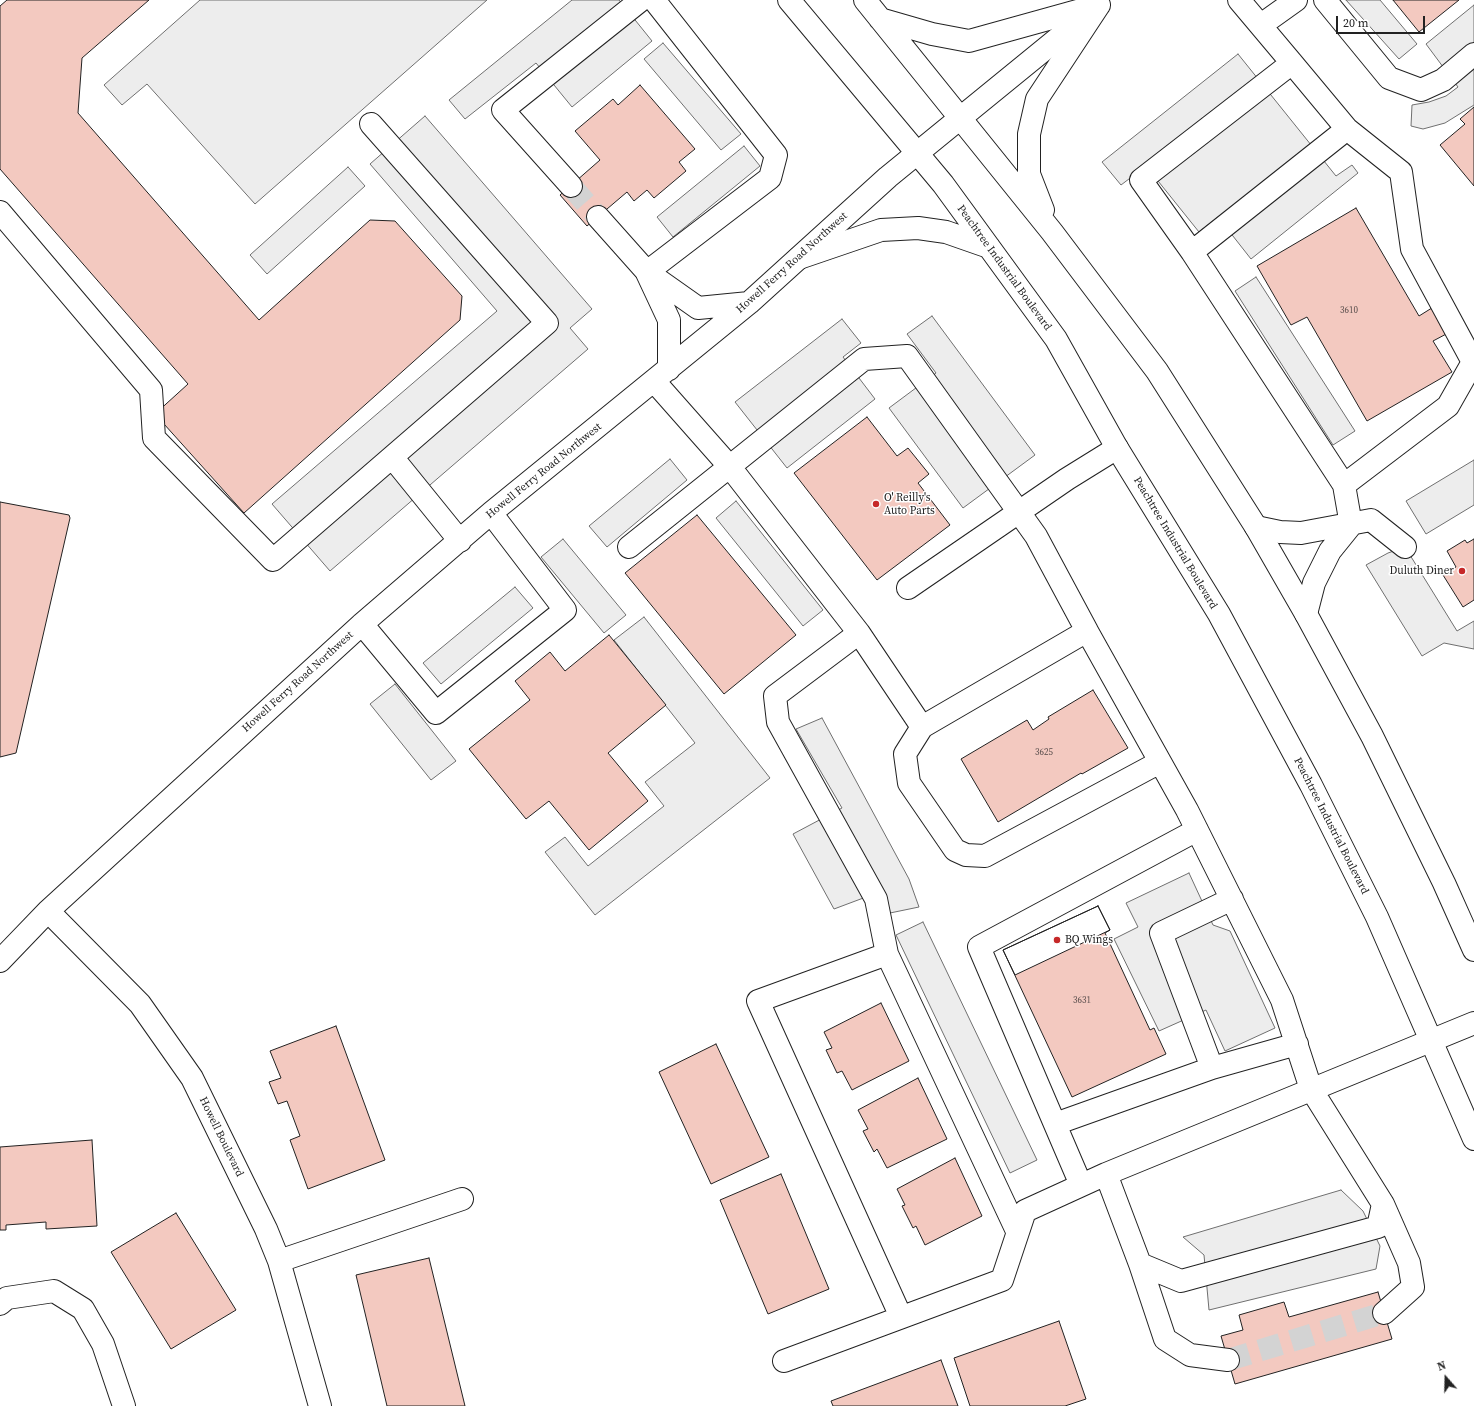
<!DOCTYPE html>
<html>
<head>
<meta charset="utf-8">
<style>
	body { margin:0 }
	#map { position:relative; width:1474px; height:1406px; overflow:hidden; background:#fff; font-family:"Source Serif 4",serif }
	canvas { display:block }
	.north { position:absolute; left:1426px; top:1358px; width:40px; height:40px; -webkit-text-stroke:3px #fff; paint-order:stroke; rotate:340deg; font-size:11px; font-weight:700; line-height:16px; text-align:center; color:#222 }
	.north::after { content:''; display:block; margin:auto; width:14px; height:18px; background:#222; clip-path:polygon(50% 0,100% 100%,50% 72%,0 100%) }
	.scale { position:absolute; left:1336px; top:16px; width:89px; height:18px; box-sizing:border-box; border:2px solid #222; border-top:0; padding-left:5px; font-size:12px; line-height:14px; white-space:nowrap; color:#222; -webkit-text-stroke:3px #fff; paint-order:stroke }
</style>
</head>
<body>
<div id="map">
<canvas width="1474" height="1406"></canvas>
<div class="north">N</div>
<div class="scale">20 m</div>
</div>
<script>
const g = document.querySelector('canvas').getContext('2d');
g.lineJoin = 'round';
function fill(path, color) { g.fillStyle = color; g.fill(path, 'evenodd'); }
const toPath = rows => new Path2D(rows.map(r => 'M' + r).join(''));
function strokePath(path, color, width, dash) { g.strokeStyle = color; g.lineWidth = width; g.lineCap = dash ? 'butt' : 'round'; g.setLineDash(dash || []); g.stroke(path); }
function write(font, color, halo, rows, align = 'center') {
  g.font = font + ' "Source Serif 4",serif'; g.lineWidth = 3; g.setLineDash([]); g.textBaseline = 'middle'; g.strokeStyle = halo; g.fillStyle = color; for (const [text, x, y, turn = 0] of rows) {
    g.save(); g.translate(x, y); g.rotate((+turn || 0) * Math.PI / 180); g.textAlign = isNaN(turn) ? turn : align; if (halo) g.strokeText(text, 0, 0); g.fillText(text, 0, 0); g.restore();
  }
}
const parking = toPath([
	[200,0,487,0,255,204,147,84,122,105,104,85,200,0],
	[572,0,619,0,652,41,572,107,536,63,465,119,449,100,572,0],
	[1346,0,1380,0,1417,44,1399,59,1346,0],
	[1474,5,1474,105,1445,123,1423,129,1411,126,1412,105,1429,102,1446,96,1458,87,1426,44,1474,5],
	[663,43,741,134,721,150,644,59,663,43],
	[1238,54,1336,176,1352,165,1358,173,1251,259,1218,217,1199,232,1146,166,1121,185,1102,162,1238,54],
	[425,116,592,309,570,328,588,349,330,571,272,504,497,311,370,164,425,116],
	[744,146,760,166,673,237,657,217,744,146],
	[348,167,365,186,267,274,250,255,348,167],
	[1256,277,1355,431,1333,445,1235,291,1256,277],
	[932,316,1035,455,963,508,889,408,936,373,907,334,932,316],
	[842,319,861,343,843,357,875,399,787,468,735,402,842,319],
	[670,459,687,480,607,547,589,526,670,459],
	[1474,460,1474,505,1426,534,1406,501,1474,460],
	[736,501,823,610,803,626,716,518,736,501],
	[563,539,626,615,604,633,541,557,563,539],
	[1405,547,1457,631,1474,621,1474,649,1444,643,1422,656,1366,565,1388,553,1405,547],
	[515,587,533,608,441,684,423,663,515,587],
	[644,617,770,778,595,915,545,852,565,837,588,866,664,806,645,782,695,743,614,640,644,617],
	[395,684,456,761,431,780,370,704,395,684],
	[822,718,909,879,919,907,890,913,882,891,834,909,793,834,842,808,796,729,822,718],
	[1189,873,1213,925,1230,931,1275,1028,1225,1051,1206,1010,1159,1031,1114,939,1138,927,1126,903,1189,873],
	[923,922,1037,1160,1010,1173,896,935,923,922],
	[1341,1190,1363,1211,1380,1246,1376,1269,1209,1310,1204,1255,1183,1237,1341,1190]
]);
const building = toPath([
	[7,0,149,0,82,58,78,113,259,320,370,220,395,221,462,296,460,320,244,513,155,414,188,384,0,169,0,6,7,0],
	[1393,0,1459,0,1419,32,1393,0],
	[640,85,695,149,679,162,686,171,654,198,647,190,634,201,627,192,587,226,560,195,600,160,575,131,613,99,618,105,640,85],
	[1474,107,1474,186,1440,145,1465,124,1460,119,1474,107],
	[1356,208,1419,316,1435,306,1450,332,1433,341,1452,372,1367,421,1307,317,1291,325,1257,266,1356,208],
	[867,417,897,456,908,448,929,474,918,483,950,525,877,580,794,473,867,417],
	[0,502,69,515,70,518,16,753,0,757,0,502],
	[697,515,796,635,724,694,625,573,697,515],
	[1474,539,1474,600,1463,607,1443,575,1456,567,1447,551,1465,540,1467,543,1474,539],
	[609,635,666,705,608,753,648,801,589,850,549,801,526,819,469,749,530,700,515,681,550,652,565,671,609,635],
	[1093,690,1128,748,1082,774,1081,773,998,822,961,759,1027,720,1033,730,1049,719,1048,717,1093,690],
	[1098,906,1110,930,1105,933,1150,1030,1154,1028,1166,1054,1072,1097,1003,950,1098,906],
	[1098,906,1110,930,1015,975,1003,950,1098,906],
	[881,1003,909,1061,852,1090,842,1071,837,1073,826,1050,832,1048,824,1032,881,1003],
	[336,1026,385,1160,308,1189,290,1140,300,1136,287,1101,278,1104,269,1082,281,1078,270,1051,336,1026],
	[716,1044,769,1157,711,1184,659,1072,716,1044],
	[918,1078,947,1139,887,1168,877,1149,874,1152,863,1131,868,1129,858,1110,918,1078],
	[92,1140,97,1226,46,1229,46,1222,6,1225,6,1230,0,1230,0,1147,92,1140],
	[955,1158,982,1216,925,1245,916,1226,913,1228,902,1206,905,1205,897,1189,955,1158],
	[781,1174,829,1289,768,1314,720,1200,781,1174],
	[176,1213,236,1310,171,1349,111,1252,176,1213],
	[429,1258,465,1406,387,1406,356,1275,429,1258],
	[1378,1292,1392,1339,1235,1384,1221,1336,1243,1330,1239,1315,1284,1302,1289,1317,1378,1292],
	[1059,1321,1086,1399,1065,1406,970,1406,954,1358,1059,1321],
	[941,1360,958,1406,833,1406,831,1401,941,1360]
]);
const minorTunnel = toPath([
	[571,186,598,217],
	[1228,1360,1384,1313]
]);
const minor = toPath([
	[1239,0,1292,63,1347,129,1192,252,1141,180,1292,63],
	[1325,0,1389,78,1421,90,1443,80,1474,54],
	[1261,25,1296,0],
	[571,186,503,110,641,0],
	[0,212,151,390,154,438,273,560,547,323,371,124],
	[598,217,647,272,698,308,749,303],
	[1192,252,1344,485,1351,525,1330,551,1314,583,1306,614],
	[647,272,770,178,776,155,654,0],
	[647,273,669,320,669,369],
	[654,381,730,467,859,633],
	[392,457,460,541],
	[1344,485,1448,406,1473,362,1412,249,1401,172,1347,129],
	[1256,527,1280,532,1301,533,1371,520,1405,547],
	[629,547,864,359,907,356,1036,536,1087,631,922,727,859,633,775,696,778,722,876,899,887,954],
	[908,588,1067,479,1117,448],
	[362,624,436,713,565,610,491,513],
	[1087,631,1187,810,1282,1000,1311,1089,1383,1204,1378,1227,1181,1281,1140,1264,1106,1174],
	[922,727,905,754,909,783,955,850,966,855,985,856,1160,762],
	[1232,899,1161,933,1212,1068,1297,1044],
	[48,911,140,1004,192,1078,266,1229,279,1261,320,1406],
	[0,961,48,911,362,624,491,513,749,303,888,177,1094,9],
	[1055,1124,1212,1068],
	[1081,1185,979,947,1197,830],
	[1383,1204,1409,1263,1413,1287,1384,1313],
	[279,1261,462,1199],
	[1140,1264,1165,1339,1190,1355,1228,1360],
	[0,1304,7,1298,54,1291,83,1309,103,1344,124,1406],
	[901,1317,758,1001,887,954,1017,1231],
	[784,1361,1002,1280,1025,1211,1106,1174,1474,1023]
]);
const highway = toPath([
	[789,0,943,184,1056,339,1117,448,1219,614,1311,785,1377,917,1474,1139],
	[865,0,1052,232,1157,371,1256,527,1306,614,1372,736,1444,883,1474,950],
	[880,19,932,34,969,41,1099,5],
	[1043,210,1029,174,1029,134,1037,99,1099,5],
	[799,258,881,230,918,228,946,232,989,247]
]);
const markers = [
	[876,504,4,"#c62828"],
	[1462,571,4,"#c62828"],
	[1057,940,4,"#c62828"]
];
const numberNames = [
	["3610",1349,311],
	["3625",1044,753],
	["3631",1082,1001]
];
const streetNames = [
	["Howell Ferry Road Northwest",792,263,-42],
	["Peachtree Industrial Boulevard",1004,268,54],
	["Howell Ferry Road Northwest",544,471,-39],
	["Peachtree Industrial Boulevard",1175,543,59],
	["Howell Ferry Road Northwest",298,682,-42],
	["Peachtree Industrial Boulevard",1331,826,63],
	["Howell Boulevard",221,1137,64]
];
const poiNames = [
	["O' Reilly's",884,498],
	["Auto Parts",884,511],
	["Duluth Diner",1454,571,"right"],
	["BQ Wings",1065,940]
];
fill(parking, '#ededed');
strokePath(parking, '#6f6f6f', 1);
fill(building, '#f3c9c0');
strokePath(building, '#222', 1);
strokePath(minorTunnel, '#d3d3d3', 22, [22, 11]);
strokePath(minor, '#222', 24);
strokePath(highway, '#222', 24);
strokePath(minor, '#fff', 22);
strokePath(highway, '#fff', 22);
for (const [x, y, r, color] of markers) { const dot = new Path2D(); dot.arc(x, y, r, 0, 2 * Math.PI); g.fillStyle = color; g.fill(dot); strokePath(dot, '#fff', 1.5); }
write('9px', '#564c4a', null, numberNames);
write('11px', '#222', '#fff', streetNames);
write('11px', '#222', '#fff', poiNames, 'left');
</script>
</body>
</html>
